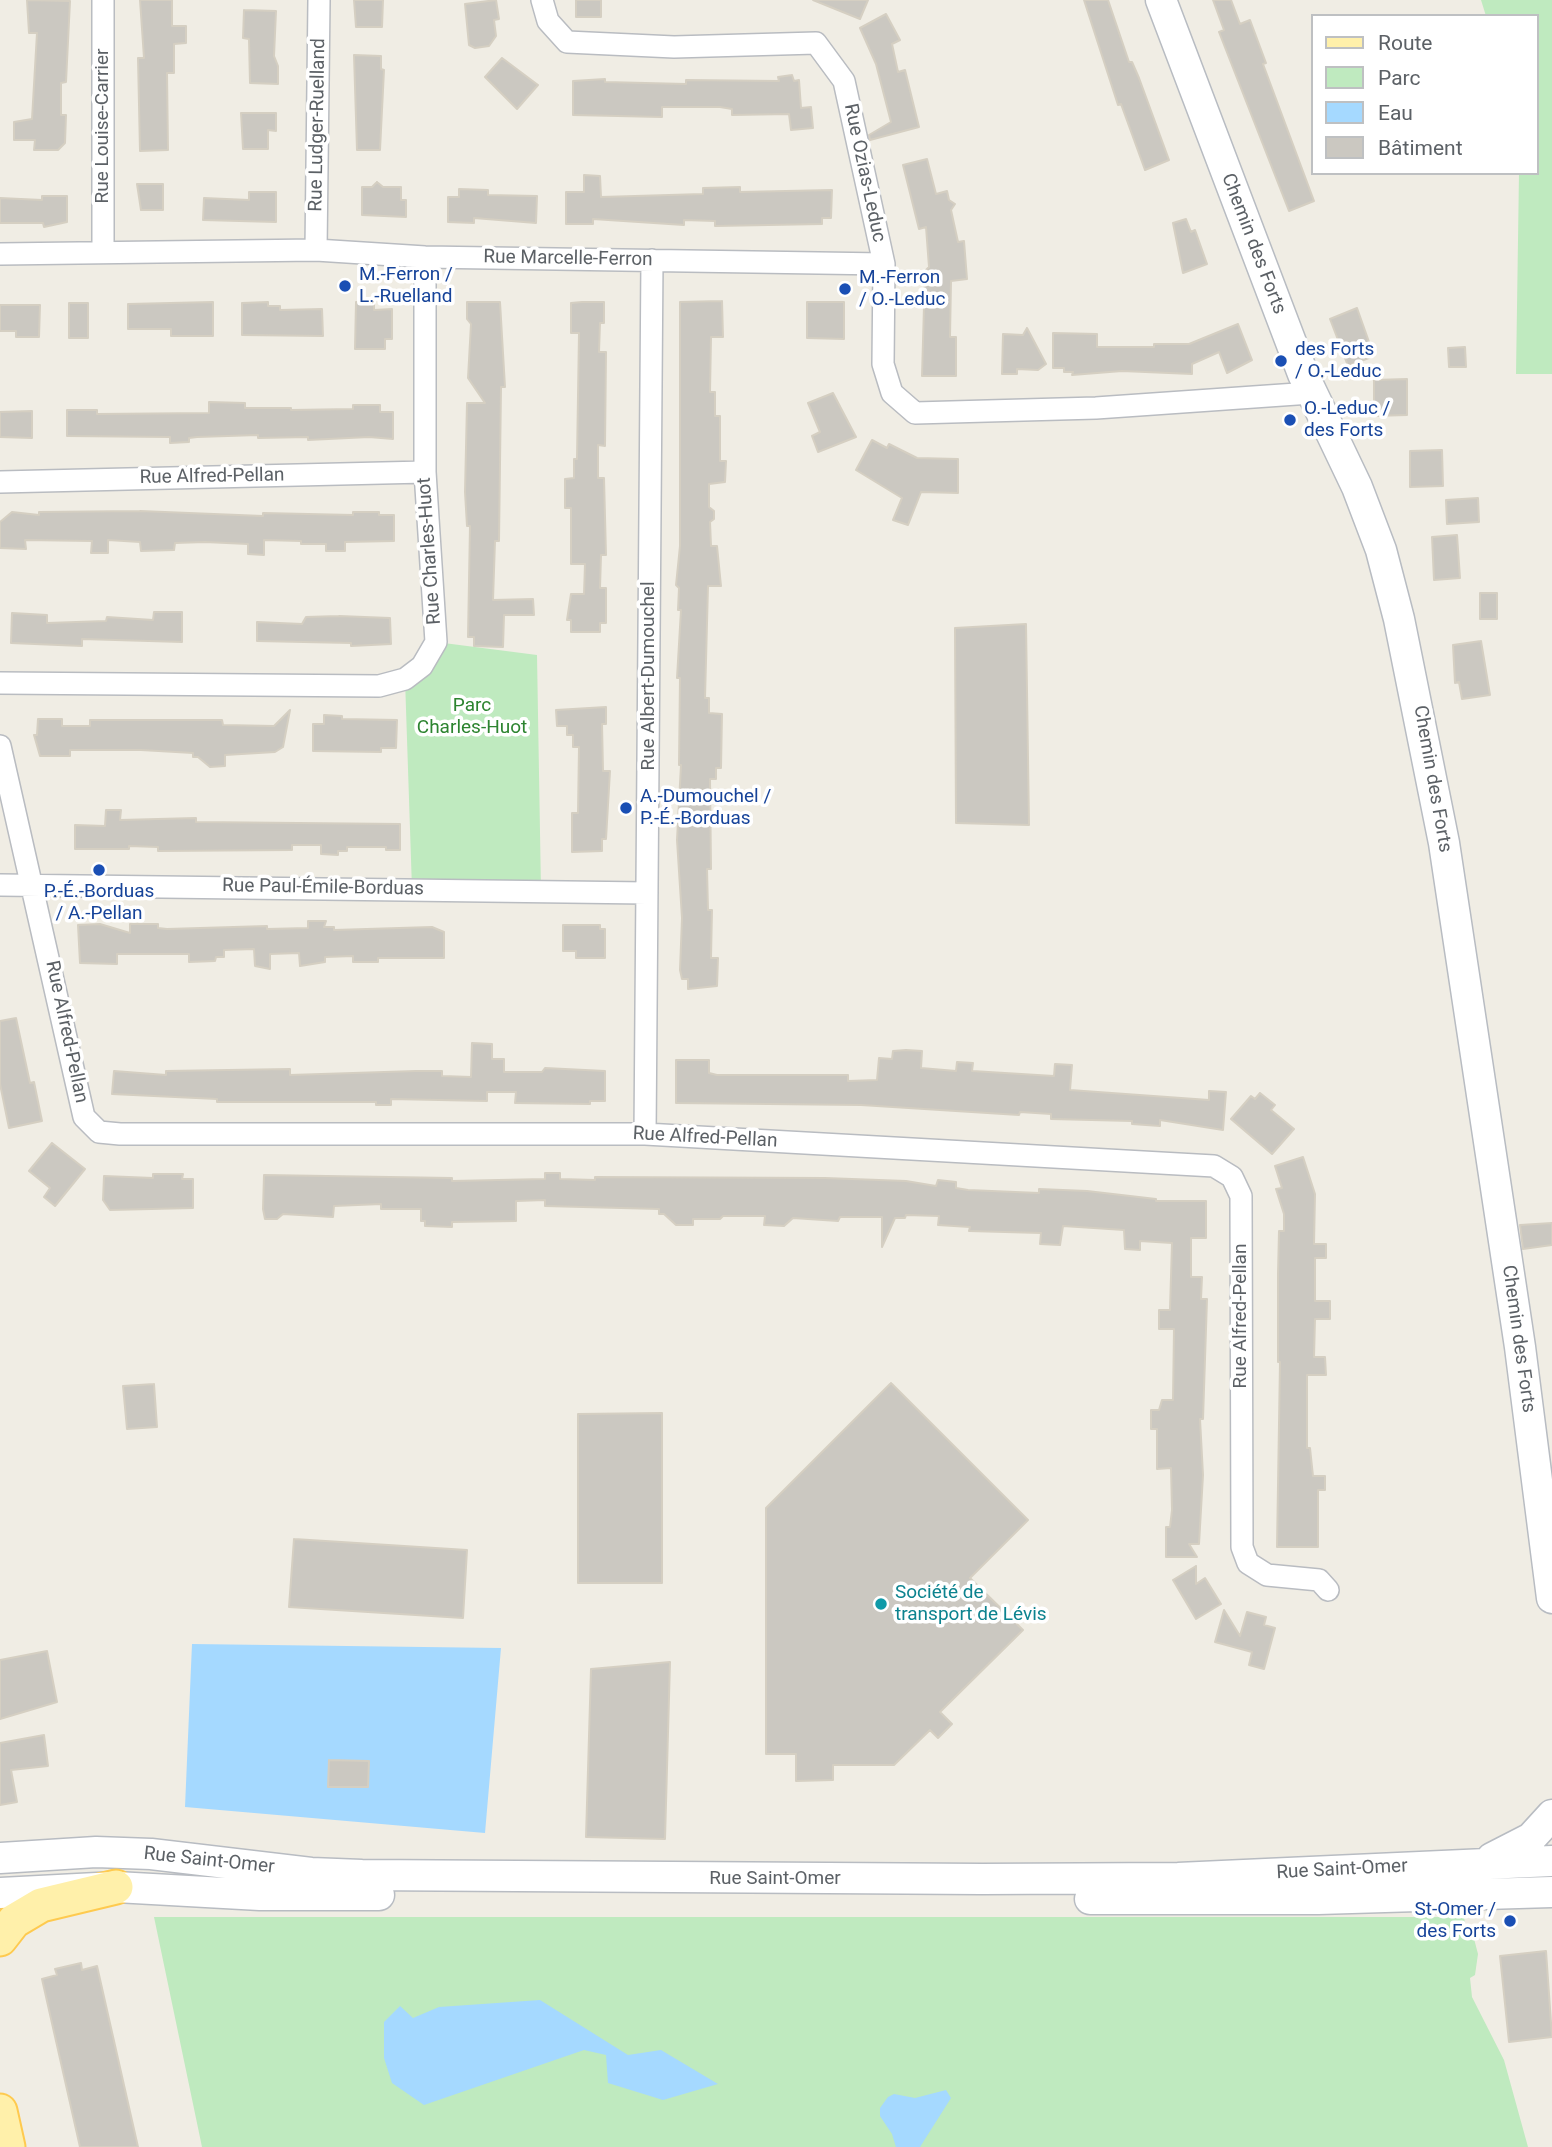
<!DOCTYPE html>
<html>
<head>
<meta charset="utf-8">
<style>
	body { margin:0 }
	#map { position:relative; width:1552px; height:2147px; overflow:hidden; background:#f0ede4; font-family:Roboto,sans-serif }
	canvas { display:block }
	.legend { position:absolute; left:1311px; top:14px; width:228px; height:161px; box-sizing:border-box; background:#fff; border:2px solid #bec0c2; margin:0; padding:9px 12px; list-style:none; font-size:21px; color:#5c6166 }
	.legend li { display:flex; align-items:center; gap:14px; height:35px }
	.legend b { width:35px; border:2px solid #bec0c2 }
</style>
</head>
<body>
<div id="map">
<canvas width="1552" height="2147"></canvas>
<ul class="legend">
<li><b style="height:9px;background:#fff0aa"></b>Route</li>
<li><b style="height:19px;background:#bfeabf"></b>Parc</li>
<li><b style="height:19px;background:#a5d9ff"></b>Eau</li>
<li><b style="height:19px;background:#cbc8c1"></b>Bâtiment</li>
</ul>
</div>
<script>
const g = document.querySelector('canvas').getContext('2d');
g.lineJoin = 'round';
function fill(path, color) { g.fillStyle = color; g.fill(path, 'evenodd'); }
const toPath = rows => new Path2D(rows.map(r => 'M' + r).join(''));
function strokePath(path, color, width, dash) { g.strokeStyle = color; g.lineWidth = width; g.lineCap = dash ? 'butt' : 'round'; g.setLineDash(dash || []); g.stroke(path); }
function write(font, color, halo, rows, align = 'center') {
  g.font = font + ' Roboto,sans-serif'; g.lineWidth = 7; g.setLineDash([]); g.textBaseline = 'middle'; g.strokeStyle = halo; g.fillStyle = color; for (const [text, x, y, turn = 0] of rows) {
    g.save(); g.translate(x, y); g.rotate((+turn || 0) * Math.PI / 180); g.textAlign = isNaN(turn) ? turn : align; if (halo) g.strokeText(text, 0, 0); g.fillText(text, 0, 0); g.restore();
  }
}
const green = toPath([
	[1481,0,1552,0,1552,374,1516,374,1519,173,1536,173,1536,16,1486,16],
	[436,642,537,655,541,891,412,889,405,679],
	[154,1917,1464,1917,1466,1931,1472,1931,1478,1954,1475,1975,1470,1978,1472,1997,1504,2060,1528,2147,202,2147]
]);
const water = toPath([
	[192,1644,501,1648,485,1833,185,1807],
	[540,2000,628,2055,661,2050,718,2084,663,2100,608,2083,606,2055,584,2050,424,2105,392,2083,384,2058,384,2022,400,2006,413,2018,439,2007],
	[946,2090,951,2098,920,2147,896,2147,892,2134,880,2116,880,2108,888,2097,894,2094,915,2098]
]);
const building = toPath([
	[27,0,70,1,66,82,61,83,61,115,66,115,65,143,58,150,34,150,35,140,14,140,14,122,32,119,37,33,29,33,27,0],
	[140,0,172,0,172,26,186,26,186,43,174,44,174,73,167,73,168,150,140,151,138,58,144,58,140,0],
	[354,0,383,0,382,27,356,27,354,0],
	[496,0,499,19,494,20,496,36,489,46,475,48,469,45,465,4,496,0],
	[576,0,601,0,601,17,576,17,576,0],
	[813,0,868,0,860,19,813,0],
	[1084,0,1108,0,1129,62,1132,62,1139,78,1169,160,1145,170,1121,104,1118,105,1084,0],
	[1213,0,1231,0,1240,24,1250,20,1266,63,1263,64,1314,201,1289,211,1219,32,1224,30,1213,0],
	[244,10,276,11,274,56,278,66,278,84,250,83,249,39,243,38,244,10],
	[886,14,900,40,892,44,898,72,905,70,919,127,870,140,869,135,891,122,876,64,860,28,886,14],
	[354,55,381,56,381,69,384,70,380,150,357,150,354,55],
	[502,58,538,85,517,109,485,77,502,58],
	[792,75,794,81,799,80,801,108,811,107,813,128,791,130,789,114,732,115,732,109,720,107,662,107,662,117,573,115,573,81,605,79,605,82,686,84,686,80,779,81,778,77,792,75],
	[241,113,276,113,276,131,268,130,268,149,243,149,241,113],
	[927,159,936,194,947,191,949,200,955,204,951,210,958,242,964,241,967,279,951,281,950,337,956,337,956,376,922,376,925,271,929,267,926,227,919,229,903,165,927,159],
	[584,175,600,176,601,197,703,194,703,188,740,187,740,192,832,190,831,218,822,218,822,224,715,226,715,221,684,220,684,225,593,219,593,224,566,224,566,192,584,192,584,175],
	[377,182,383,187,401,187,401,200,406,200,406,217,362,215,362,187,372,187,377,182],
	[137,184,163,184,163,210,141,210,137,184],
	[459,189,488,190,488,195,537,196,536,223,474,218,474,223,448,222,448,197,459,197,459,189],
	[249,192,276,192,276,222,203,220,204,198,249,200,249,192],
	[42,196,67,196,67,222,44,227,43,223,0,223,0,198,42,200,42,196],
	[1186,219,1191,232,1195,230,1207,264,1183,273,1173,223,1186,219],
	[722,301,723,337,711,337,710,392,715,392,715,416,720,416,720,461,726,461,725,482,709,484,709,507,714,511,714,519,710,522,711,546,717,546,721,586,708,586,705,698,709,698,709,713,722,714,721,768,716,768,716,779,710,779,711,869,707,869,708,910,712,910,711,958,718,958,717,986,688,989,688,979,682,979,680,970,682,918,677,840,681,765,679,765,680,678,677,678,681,610,678,610,679,588,676,585,680,546,680,302,722,301],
	[213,302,213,336,171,336,171,329,128,329,128,304,213,302],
	[268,302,268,306,280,306,280,310,322,309,323,336,242,335,242,303,268,302],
	[356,302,374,302,374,310,392,309,392,339,385,339,385,349,355,349,356,302],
	[467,302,500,302,505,387,501,387,499,541,495,541,493,600,533,599,534,615,504,615,503,647,474,646,474,637,468,637,470,526,467,526,465,492,467,403,485,403,468,378,471,324,467,319,467,302],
	[582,302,604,302,604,323,600,323,599,352,606,352,605,446,598,445,598,478,604,478,606,555,601,555,600,588,606,588,606,623,600,623,600,632,571,632,571,620,567,620,571,594,584,594,585,564,571,564,571,508,565,508,565,479,574,478,574,459,577,459,579,333,571,333,571,303,582,302],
	[807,302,844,302,844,339,807,338,807,302],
	[69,303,88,303,88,338,69,338,69,303],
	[0,305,40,305,39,337,16,337,16,331,0,331,0,305],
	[1357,308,1374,356,1348,366,1330,319,1357,308],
	[1238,324,1252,360,1227,373,1219,352,1192,364,1192,374,1122,371,1072,375,1073,372,1064,372,1064,368,1053,368,1053,333,1097,334,1097,347,1154,347,1154,344,1189,344,1238,324],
	[1027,328,1046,364,1038,370,1017,369,1017,374,1002,374,1003,334,1023,335,1027,328],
	[1465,347,1466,367,1449,367,1448,348,1465,347],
	[1407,379,1407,415,1374,416,1374,380,1407,379],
	[833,393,856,437,818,452,812,436,820,432,808,403,833,393],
	[209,402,245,403,245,408,291,408,291,410,353,409,353,405,380,405,380,412,393,412,393,439,369,437,308,440,308,437,258,438,258,435,197,437,189,438,189,442,170,443,170,437,67,436,67,410,97,410,97,414,209,413,209,402],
	[32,411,32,438,0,437,0,412,32,411],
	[872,440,887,448,889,444,917,458,958,459,958,493,921,492,908,525,893,520,902,498,856,470,872,440],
	[1442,450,1443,486,1410,487,1410,451,1442,450],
	[1478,498,1479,522,1447,524,1446,500,1478,498],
	[140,511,263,516,263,513,353,515,353,512,379,512,379,515,394,515,394,541,345,542,345,551,326,551,326,544,301,544,301,541,264,540,264,555,248,554,248,544,205,542,175,543,174,550,141,551,140,542,108,540,108,553,91,553,92,541,25,540,26,549,0,548,0,522,12,512,39,515,39,512,140,511],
	[1457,535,1460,578,1434,580,1432,537,1457,535],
	[1480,593,1497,593,1497,619,1480,619,1480,593],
	[154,612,182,612,182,642,82,639,82,646,11,643,12,613,47,615,47,623,106,621,107,617,153,620,154,612],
	[339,616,390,618,391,644,351,646,351,643,257,641,257,622,302,624,306,617,339,616],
	[1026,624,1029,825,956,823,955,628,1026,624],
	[1481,641,1490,695,1462,699,1459,682,1455,683,1453,645,1481,641],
	[606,707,606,724,602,724,603,771,610,771,606,839,602,839,602,851,572,852,572,813,578,813,579,747,573,747,573,735,567,735,567,726,557,726,556,710,606,707],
	[290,710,283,747,275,752,225,755,225,766,210,767,198,757,193,757,193,753,141,750,70,750,70,756,40,756,34,735,37,735,38,719,62,719,62,726,90,726,90,720,222,720,223,725,274,726,290,710],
	[324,715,342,716,342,719,397,720,396,748,381,748,381,752,313,751,313,724,324,724,324,715],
	[106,810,121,810,120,820,196,818,196,822,400,824,400,850,386,850,386,847,347,847,347,851,338,851,338,855,321,854,321,845,292,845,292,850,158,851,158,847,129,846,129,849,75,849,75,825,105,826,106,810],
	[308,921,326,921,324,927,334,927,334,930,432,927,444,932,444,958,378,958,378,962,353,962,353,956,325,957,325,962,300,966,299,953,270,954,270,969,255,966,254,949,224,950,224,957,216,957,215,961,189,962,189,954,117,954,117,964,80,963,78,925,100,924,130,933,130,924,158,924,158,928,167,929,267,926,267,929,308,928,308,921],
	[563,925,600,925,600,929,605,929,605,958,576,958,576,951,563,951,563,925],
	[16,1018,30,1083,34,1082,42,1121,9,1128,0,1084,0,1021,16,1018],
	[472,1043,492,1044,492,1059,504,1059,504,1072,542,1072,545,1068,605,1071,605,1101,590,1101,590,1104,515,1103,516,1092,487,1092,487,1101,391,1099,391,1105,376,1105,376,1102,217,1102,217,1099,112,1094,114,1071,166,1075,166,1071,290,1069,290,1075,416,1071,442,1071,442,1076,471,1077,472,1043],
	[906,1050,922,1051,921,1068,956,1071,957,1062,973,1063,972,1071,1054,1076,1055,1064,1072,1065,1070,1090,1209,1100,1209,1091,1226,1092,1223,1130,1160,1120,1160,1126,1132,1124,1132,1121,1051,1119,1051,1114,1020,1112,1019,1115,861,1105,676,1103,676,1060,709,1060,709,1073,717,1075,848,1075,848,1081,877,1080,879,1058,892,1059,893,1051,906,1050],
	[1260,1093,1275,1105,1271,1110,1294,1129,1272,1154,1231,1119,1251,1096,1255,1099,1260,1093],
	[52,1143,85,1169,55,1206,44,1197,50,1188,29,1171,52,1143],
	[1303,1157,1315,1194,1314,1244,1326,1244,1326,1258,1315,1258,1315,1301,1330,1301,1330,1319,1315,1319,1314,1357,1325,1357,1326,1375,1307,1375,1307,1448,1310,1448,1313,1476,1325,1476,1325,1490,1318,1490,1318,1547,1277,1547,1280,1362,1278,1362,1278,1274,1279,1231,1284,1231,1284,1214,1276,1189,1282,1188,1275,1166,1303,1157],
	[545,1173,560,1173,560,1179,595,1180,595,1177,825,1178,906,1181,936,1186,938,1180,956,1182,956,1188,968,1190,1039,1193,1039,1189,1087,1191,1156,1199,1156,1201,1206,1201,1206,1238,1191,1238,1191,1277,1202,1277,1201,1299,1207,1299,1203,1419,1200,1419,1203,1475,1199,1544,1189,1544,1197,1557,1166,1557,1166,1527,1170,1527,1172,1510,1171,1468,1157,1469,1157,1429,1151,1429,1151,1410,1159,1410,1162,1400,1173,1400,1174,1329,1159,1329,1159,1310,1170,1310,1172,1243,1140,1241,1140,1250,1125,1249,1124,1230,1063,1226,1060,1245,1040,1244,1041,1233,969,1231,970,1227,938,1225,939,1216,906,1215,905,1218,895,1218,882,1247,882,1217,840,1217,838,1221,793,1218,784,1226,764,1225,765,1216,723,1216,720,1219,693,1219,693,1225,676,1225,664,1214,659,1214,659,1209,545,1206,545,1200,516,1201,516,1221,452,1222,452,1227,425,1226,425,1221,421,1221,421,1209,381,1209,381,1204,334,1206,333,1217,283,1214,277,1219,265,1219,263,1209,264,1175,452,1178,452,1181,545,1179,545,1173],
	[153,1174,183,1174,182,1179,193,1179,193,1208,110,1210,103,1200,104,1176,153,1178,153,1174],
	[1552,1223,1552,1245,1523,1249,1520,1225,1552,1223],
	[891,1383,1028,1520,970,1578,1023,1630,940,1712,952,1724,938,1738,930,1730,894,1765,833,1765,833,1780,796,1781,796,1754,766,1754,766,1508,891,1383],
	[154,1384,157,1427,127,1429,123,1386,154,1384],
	[662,1413,662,1583,578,1583,578,1414,662,1413],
	[294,1539,467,1550,463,1618,289,1607,294,1539],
	[1196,1566,1196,1584,1205,1578,1221,1604,1196,1619,1173,1580,1196,1566],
	[1224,1610,1240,1636,1247,1612,1266,1617,1264,1625,1275,1628,1264,1669,1249,1665,1252,1652,1215,1642,1224,1610],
	[47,1651,57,1702,0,1719,0,1660,47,1651],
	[670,1662,665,1839,586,1837,591,1669,670,1662],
	[44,1735,48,1766,11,1770,17,1802,0,1805,0,1743,44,1735],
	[329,1760,369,1761,368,1787,328,1787,329,1760],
	[1546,1951,1552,2037,1509,2042,1500,1956,1546,1951],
	[81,1963,82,1970,97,1966,138,2147,80,2147,42,1979,57,1975,55,1969,81,1963]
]);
const street = toPath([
	[103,0,103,252],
	[542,0,548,21,567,42,674,47,816,43,844,81,884,264,883,364,892,393,915,413,1096,408,1311,393],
	[316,250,319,0],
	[0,254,316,250,425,257,884,264],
	[0,482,425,472],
	[0,683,379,686,405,679,422,666,436,642,425,472,425,257],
	[0,746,84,1117,99,1132,120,1134,645,1134,1214,1166,1232,1177,1241,1196,1242,1547,1248,1563,1267,1575,1319,1580,1328,1590],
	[0,885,647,893],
	[645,1134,652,260]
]);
const secondary = toPath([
	[1161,0,1303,374,1357,487,1381,550,1399,619,1444,843,1520,1347,1552,1598],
	[0,1858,96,1852,151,1854,311,1873,362,1875,982,1879,1178,1878,1552,1861],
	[1492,1858,1531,1838,1552,1815],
	[0,1893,116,1887,260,1895,379,1895],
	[1090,1899,1318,1899,1552,1892]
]);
const primary = toPath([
	[0,1939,14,1921,41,1905,116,1887],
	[0,2111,8,2147]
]);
const markers = [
	[345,286,7,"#1a4fb4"],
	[845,289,7,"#1a4fb4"],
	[1281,361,7,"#1a4fb4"],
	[1290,420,7,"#1a4fb4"],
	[626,808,7,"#1a4fb4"],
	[99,870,7,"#1a4fb4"],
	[881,1604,7,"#0f9aa8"],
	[1510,1921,7,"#1a4fb4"]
];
const streetNames = [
	["Rue Ludger-Ruelland",318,125,-89],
	["Rue Louise-Carrier",103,126,-90],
	["Rue Ozias-Leduc",864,173,78],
	["Chemin des Forts",1253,244,69],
	["Rue Marcelle-Ferron",568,259,1],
	["Rue Alfred-Pellan",212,477,-1],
	["Rue Charles-Huot",430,551,-94],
	["Rue Albert-Dumouchel",649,676,-90],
	["Chemin des Forts",1432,779,80],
	["Rue Paul-Émile-Borduas",323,888,1],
	["Rue Alfred-Pellan",66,1032,78],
	["Rue Alfred-Pellan",705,1138,3],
	["Rue Alfred-Pellan",1241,1316,-90],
	["Chemin des Forts",1518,1339,82],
	["Rue Saint-Omer",209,1861,6],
	["Rue Saint-Omer",1342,1870,-3],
	["Rue Saint-Omer",775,1879]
];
const transitNames = [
	["M.-Ferron /",359,275],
	["L.-Ruelland",359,297],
	["M.-Ferron",859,278],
	["/ O.-Leduc",859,300],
	["des Forts",1295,350],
	["/ O.-Leduc",1295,372],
	["O.-Leduc /",1304,409],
	["des Forts",1304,431],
	["A.-Dumouchel /",640,797],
	["P.-É.-Borduas",640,819],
	["P.-É.-Borduas",99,892,"center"],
	["/ A.-Pellan",99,914,"center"],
	["St-Omer /",1496,1910,"right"],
	["des Forts",1496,1932,"right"]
];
const parkNames = [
	["Parc",472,706],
	["Charles-Huot",472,728]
];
const cultureNames = [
	["Société de",895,1593],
	["transport de Lévis",895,1615]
];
fill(green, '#bfeabf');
fill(water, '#a5d9ff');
fill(building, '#cbc8c1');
strokePath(building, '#d5cfc2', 2);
strokePath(street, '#b9bcc1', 24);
strokePath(secondary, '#b8bcc2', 33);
strokePath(primary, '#feca4f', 37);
strokePath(street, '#fff', 21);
strokePath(secondary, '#fff', 30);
strokePath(primary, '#fff0aa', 33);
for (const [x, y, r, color] of markers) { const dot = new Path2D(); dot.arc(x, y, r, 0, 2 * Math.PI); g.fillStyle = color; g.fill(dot); strokePath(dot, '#fff', 2.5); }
write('19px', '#5c6166', '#fff', streetNames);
write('19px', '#164399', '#fff', transitNames, 'left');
write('19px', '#2d8430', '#fff', parkNames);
write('19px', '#0d838f', '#fff', cultureNames, 'left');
</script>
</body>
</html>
